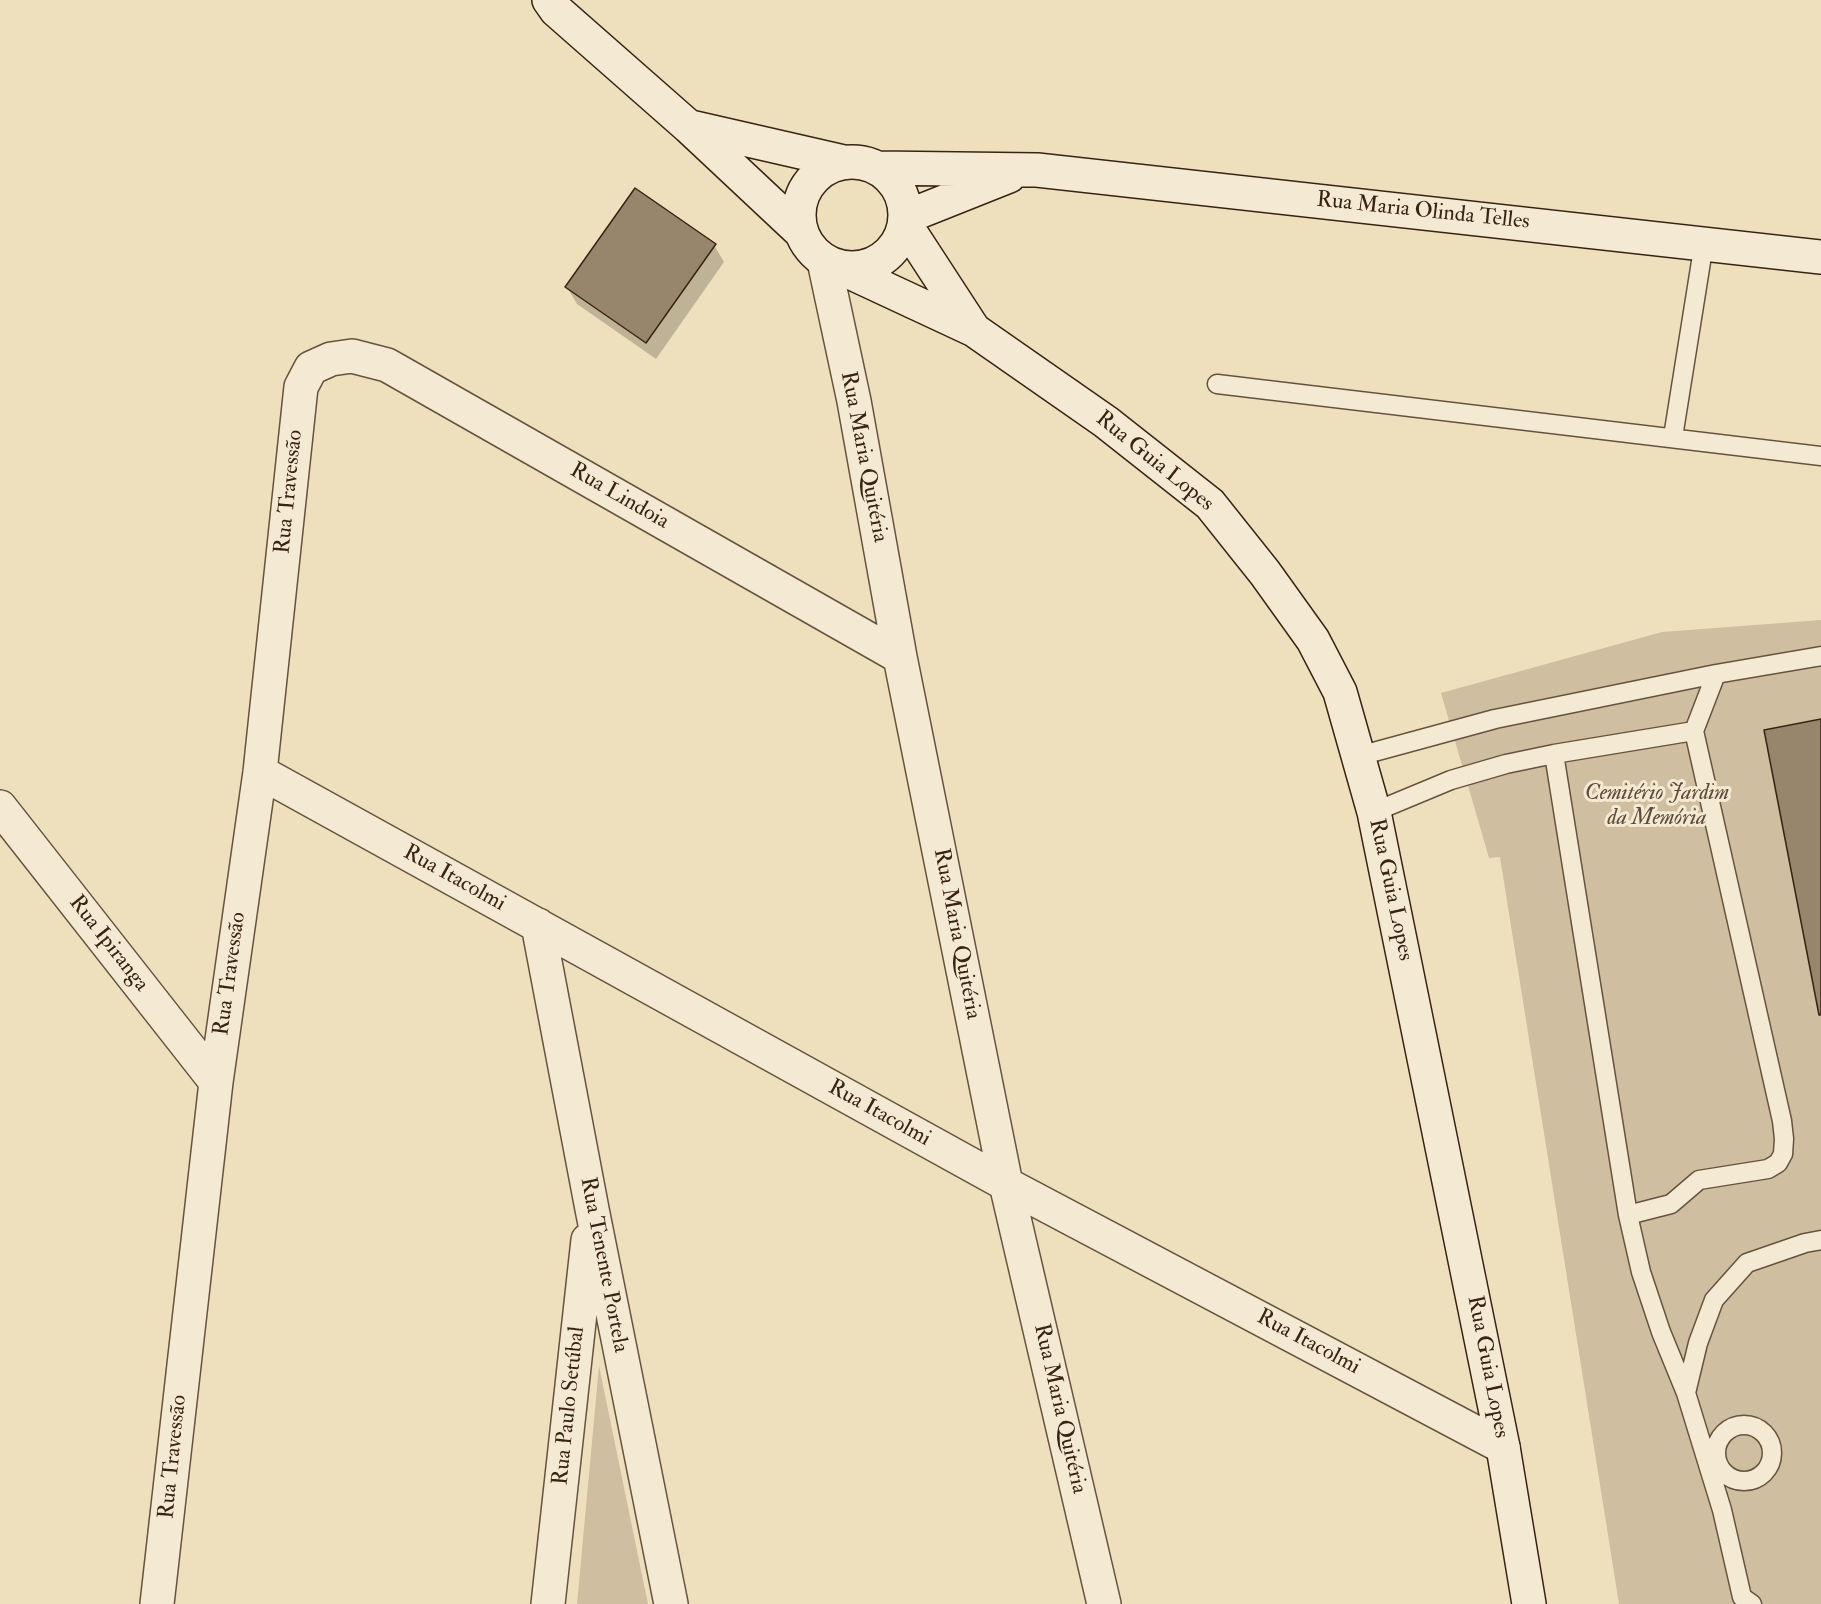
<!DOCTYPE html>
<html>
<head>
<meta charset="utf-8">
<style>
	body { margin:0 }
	canvas { display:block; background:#eedfbd }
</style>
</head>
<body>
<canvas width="1821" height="1604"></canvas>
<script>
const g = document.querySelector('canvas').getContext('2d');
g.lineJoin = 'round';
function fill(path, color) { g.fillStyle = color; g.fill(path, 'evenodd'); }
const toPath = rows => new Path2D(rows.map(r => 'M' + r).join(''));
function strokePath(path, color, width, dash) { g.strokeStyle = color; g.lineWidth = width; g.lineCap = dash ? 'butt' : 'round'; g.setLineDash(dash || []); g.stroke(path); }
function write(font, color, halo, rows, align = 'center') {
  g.font = font + ' "IM FELL Double Pica",serif'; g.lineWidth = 6; g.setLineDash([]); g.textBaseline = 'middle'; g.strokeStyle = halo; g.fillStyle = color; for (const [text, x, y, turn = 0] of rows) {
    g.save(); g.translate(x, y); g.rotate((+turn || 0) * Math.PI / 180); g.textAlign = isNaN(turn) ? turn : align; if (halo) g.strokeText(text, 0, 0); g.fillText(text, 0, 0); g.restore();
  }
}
const green = toPath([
	[1821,620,1821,1604,1619,1604,1500,857,1489,858,1441,693,1662,632],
	[599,1366,648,1604,577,1604]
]);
const shadow = toPath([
	[714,245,724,262,656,359,577,304,567,287]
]);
const building = toPath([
	[635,188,716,244,646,343,565,287,635,188],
	[1821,719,1821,1015,1819,1015,1764,730,1821,719]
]);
const lane = toPath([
	[1217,384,1821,456],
	[1673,437,1704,243],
	[1554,754,1628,1215,1641,1272,1661,1332,1686,1393],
	[1359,756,1495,719,1716,674,1821,656],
	[1374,812,1451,780,1506,764,1554,754,1694,731],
	[1628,1215,1671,1204,1699,1180,1768,1169,1778,1163,1783,1154,1784,1139,1782,1121,1694,731,1716,674],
	'1716 1453a28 28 0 1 1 56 0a28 28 0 1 1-56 0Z',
	[1752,1604,1742,1597,1722,1510,1686,1393,1698,1343,1714,1300,1747,1263,1805,1243,1821,1240]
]);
const street = toPath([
	[824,261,854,401,900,657,1006,1184,1104,1604],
	[260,772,1006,1184,1503,1447],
	[0,807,216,1082],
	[538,925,592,1209,671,1604],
	[157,1604,216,1082,260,772,301,387,311,368,331,359,352,356,387,365,900,657],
	[548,1604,588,1240]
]);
const secondary = toPath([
	[549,0,556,10,689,127,801,232],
	[691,127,844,162],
	'799 215a53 53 0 1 1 106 0a53 53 0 1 1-106 0Z',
	[877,168,1037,170,1821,257],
	[906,217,1009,176],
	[905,224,974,330],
	[841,268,974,330,1106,422,1210,504,1265,573,1313,640,1340,692,1374,812,1503,1447,1529,1604]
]);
const streetNames = [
	["Rua Maria Olinda Telles",1423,212,6],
	["Rua Maria Quitéria",863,457,79],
	["Rua Guia Lopes",1154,462,39],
	["Rua Travessão",290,492,-84],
	["Rua Lindoia",619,497,30],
	["Rua Itacolmi",454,879,29],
	["Rua Guia Lopes",1390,890,78],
	["Rua Maria Quitéria",956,934,79],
	["Rua Ipiranga",108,944,52],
	["Rua Travessão",231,974,-82],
	["Rua Itacolmi",879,1114,29],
	["Rua Tenente Portela",603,1265,79],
	["Rua Itacolmi",1308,1343,28],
	["Rua Guia Lopes",1487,1367,79],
	["Rua Paulo Setúbal",570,1406,-84],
	["Rua Maria Quitéria",1059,1409,77],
	["Rua Travessão",174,1457,-84]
];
const parkNames = [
	["Cemitério Jardim",1657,794],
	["da Memória",1657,819]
];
fill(green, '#cfbfa0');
fill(shadow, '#0003');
fill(building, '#97856c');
strokePath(building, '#392414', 1.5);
strokePath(lane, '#66533e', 21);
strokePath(street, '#66533e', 36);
strokePath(secondary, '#392414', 36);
strokePath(lane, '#f4ead4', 18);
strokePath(street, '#f4ead4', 33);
strokePath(secondary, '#f4ead4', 33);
write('22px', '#392414', '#f4ead4', streetNames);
write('italic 22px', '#5e4b37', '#f4ead4', parkNames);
</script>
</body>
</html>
